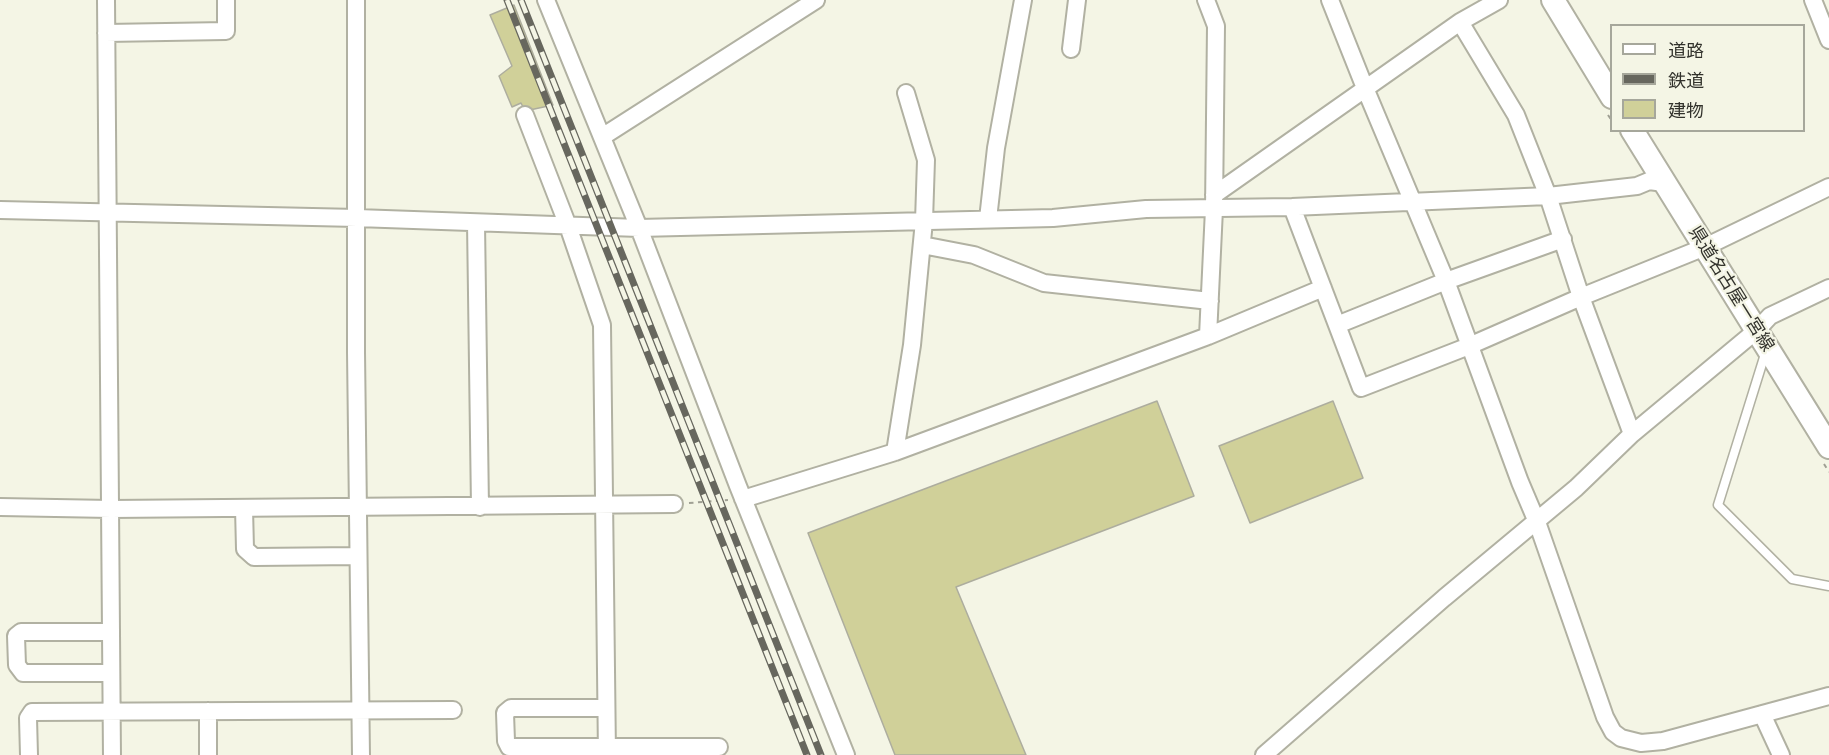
<!DOCTYPE html>
<html>
<head>
<meta charset="utf-8">
<style>
	body { margin:0 }
	#map { position:relative; width:1829px; height:755px; overflow:hidden; background:#f4f5e5; font-family:Lora,"Noto Sans JP",serif }
	canvas { display:block }
	.legend { position:absolute; left:1610px; top:24px; width:195px; height:108px; box-sizing:border-box; background:#f4f5e5; border:2px solid #a6a79b; margin:0; padding:8px 10px; list-style:none; font-size:18px; color:#32322c }
	.legend li { display:flex; align-items:center; gap:12px; height:30px }
	.legend b { width:30px; border:2px solid #a6a79b }
</style>
</head>
<body>
<div id="map">
<canvas width="1829" height="755"></canvas>
<ul class="legend">
<li><b style="height:8px;background:#fff"></b>道路</li>
<li><b style="height:8px;background:#67675e"></b>鉄道</li>
<li><b style="height:16px;background:#d0d099"></b>建物</li>
</ul>
</div>
<script>
const g = document.querySelector('canvas').getContext('2d');
g.lineJoin = 'round';
function fill(path, color) { g.fillStyle = color; g.fill(path, 'evenodd'); }
const toPath = rows => new Path2D(rows.map(r => 'M' + r).join(''));
function strokePath(path, color, width, dash) { g.strokeStyle = color; g.lineWidth = width; g.lineCap = dash ? 'butt' : 'round'; g.setLineDash(dash || []); g.stroke(path); }
function write(font, color, halo, rows, align = 'center') {
  g.font = font + ' Lora,"Noto Sans JP",serif'; g.lineWidth = 4.5; g.setLineDash([]); g.textBaseline = 'middle'; g.strokeStyle = halo; g.fillStyle = color; for (const [text, x, y, turn = 0] of rows) {
    g.save(); g.translate(x, y); g.rotate((+turn || 0) * Math.PI / 180); g.textAlign = isNaN(turn) ? turn : align; if (halo) g.strokeText(text, 0, 0); g.fillText(text, 0, 0); g.restore();
  }
}
const building = toPath([
	[514,5,553,105,525,111,521,103,512,107,499,76,512,66,490,15,514,5],
	[1157,401,1194,496,956,587,1026,755,895,755,808,533,1157,401],
	[1333,401,1363,478,1250,523,1219,446,1333,401]
]);
const path = toPath([
	[1608,115,1612,121],
	[1824,464,1829,472],
	[689,503,728,500]
]);
const lane = toPath([
	[1766,351,1718,505,1792,579,1829,586]
]);
const street = toPath([
	[106,0,112,755],
	[356,0,356,352,361,755],
	[546,0,639,228,738,486,846,755],
	[1206,0,1216,26,1214,209,1208,336],
	[1330,0,1365,88,1446,281,1520,482,1537,522,1605,717,1613,732,1621,738,1641,743,1663,741,1829,696],
	[1813,0,1829,40],
	[1460,22,1516,115,1548,196,1581,297,1632,434],
	[106,33,226,31,226,0],
	[1071,49,1077,0],
	[525,115,568,226,602,325,607,755],
	[602,137,816,0],
	[1214,195,1460,22,1499,0],
	[1292,207,1361,388,1469,346,1581,297,1705,247,1829,187],
	[0,210,357,218,639,228,1053,218,1146,209,1292,207,1548,196,1637,186,1649,181,1664,183],
	[988,219,996,148,1023,0],
	[476,223,480,507],
	[922,245,974,255,1044,283,1210,301],
	[1337,325,1446,281,1563,239],
	[895,452,912,345,924,221,926,160,906,93],
	[743,499,895,452,1208,336,1323,288],
	[0,507,111,509,674,504],
	[244,508,245,549,254,557,358,556],
	[111,632,21,632,16,636,17,665,23,673,111,673],
	[606,708,511,708,505,713,506,741,509,747,719,747],
	[208,711,208,755],
	[1762,714,1781,755],
	[29,755,28,718,32,712,453,710],
	[1264,755,1444,598,1576,488,1632,434,1757,330,1770,316,1829,288]
]);
const secondary = toPath([
	[1553,0,1612,97],
	[1632,130,1829,447]
]);
const rail = toPath([
	[507,0,807,755],
	[521,0,821,755]
]);
const streetNames = [
	["県道名古屋一宮線",1731,289,58]
];
fill(building, '#d0d099');
strokePath(building, '#adad9e', 1.5);
strokePath(lane, '#b1b1a2', 11);
strokePath(street, '#b1b1a2', 20);
strokePath(secondary, '#b1b1a2', 26);
strokePath(path, '#a0a094', 2, [4.5, 4.5]);
strokePath(lane, '#fff', 8);
strokePath(street, '#fff', 16);
strokePath(secondary, '#fff', 22);
strokePath(rail, '#67675e', 7);
strokePath(rail, '#f4f5e5', 4.5, [14]);
write('18px', '#32322c', '#f4f5e5', streetNames);
</script>
</body>
</html>
